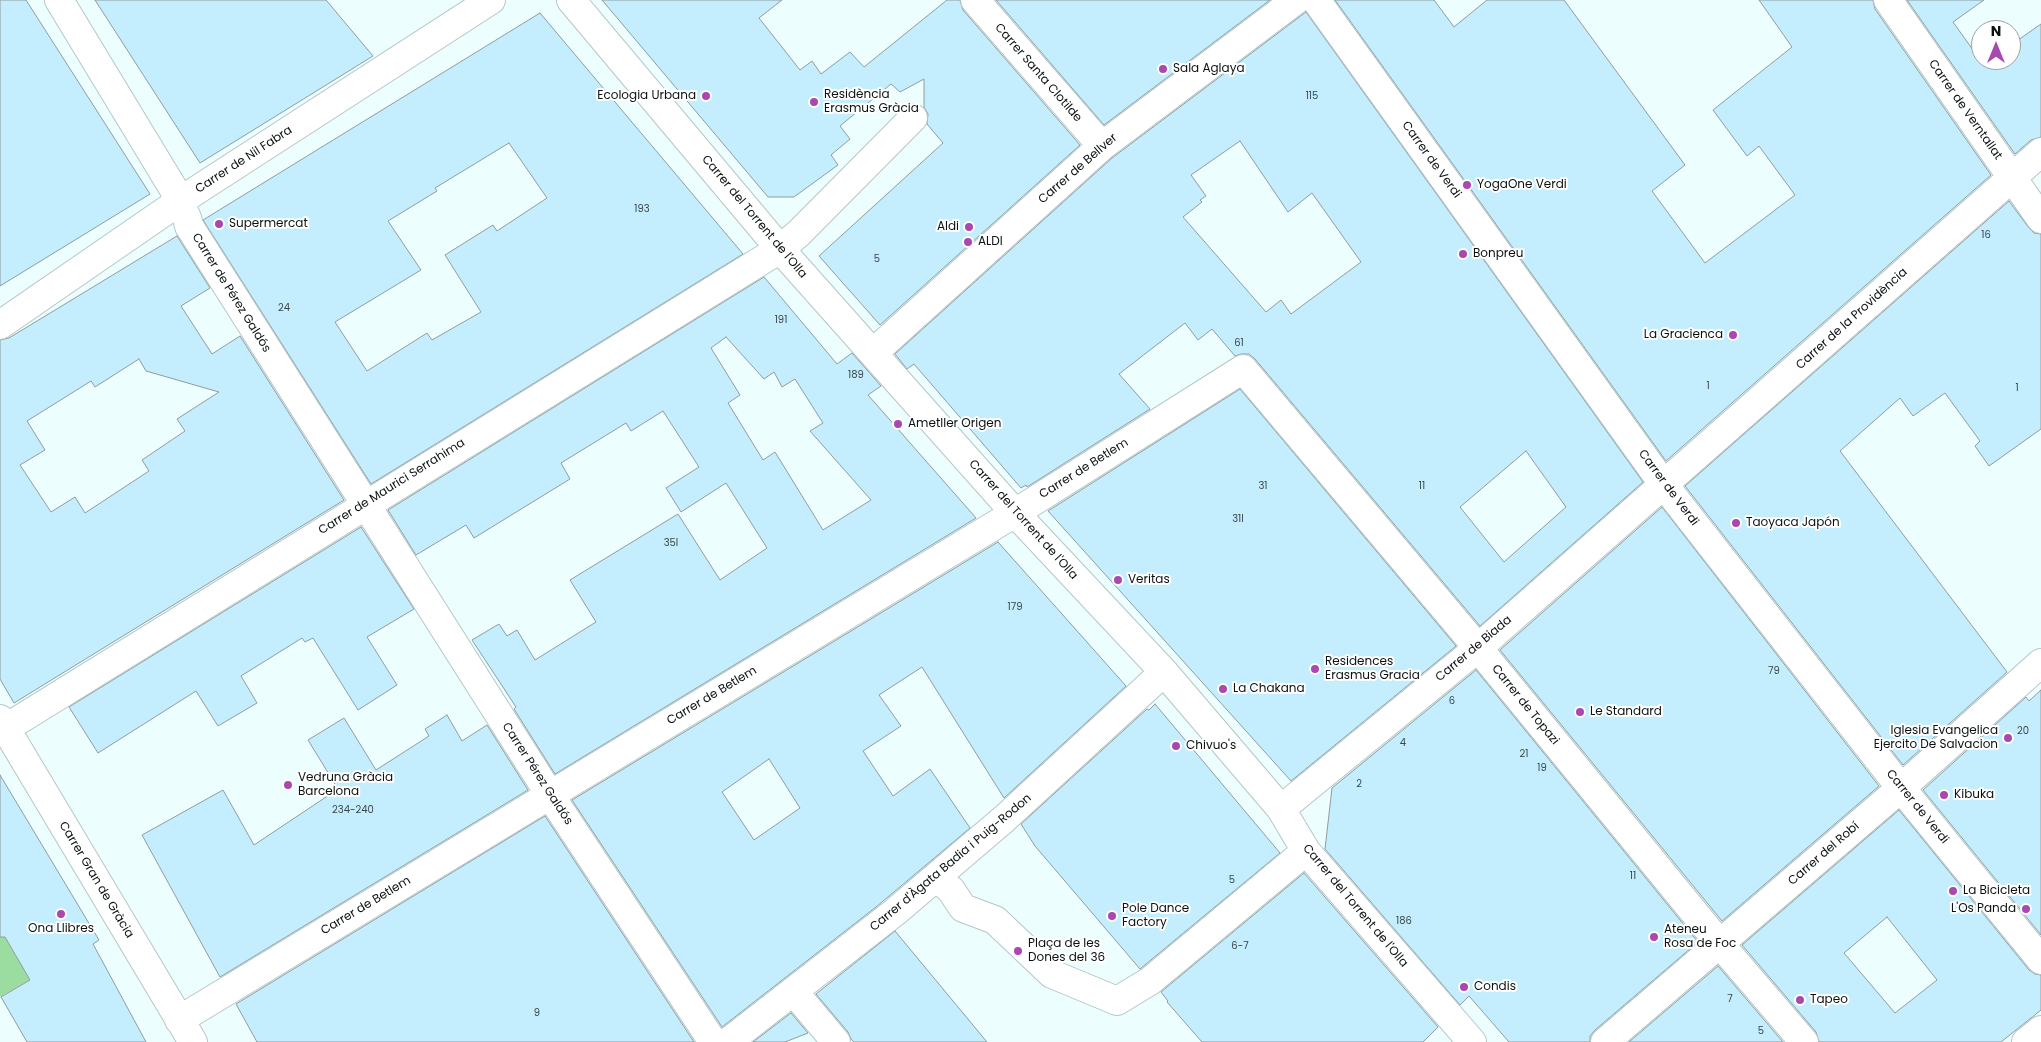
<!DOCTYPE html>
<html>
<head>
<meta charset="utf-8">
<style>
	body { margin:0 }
	#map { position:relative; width:2041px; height:1042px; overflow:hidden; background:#edfefe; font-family:Poppins,sans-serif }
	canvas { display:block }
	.north { position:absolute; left:1971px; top:20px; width:50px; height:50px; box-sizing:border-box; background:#fff; border:1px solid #9ea0a0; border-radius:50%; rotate:0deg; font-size:14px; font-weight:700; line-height:20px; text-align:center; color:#0c1111 }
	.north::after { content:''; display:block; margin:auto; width:18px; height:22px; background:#a948b0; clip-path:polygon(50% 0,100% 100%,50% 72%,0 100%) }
</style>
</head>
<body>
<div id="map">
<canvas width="2041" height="1042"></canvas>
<div class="north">N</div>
</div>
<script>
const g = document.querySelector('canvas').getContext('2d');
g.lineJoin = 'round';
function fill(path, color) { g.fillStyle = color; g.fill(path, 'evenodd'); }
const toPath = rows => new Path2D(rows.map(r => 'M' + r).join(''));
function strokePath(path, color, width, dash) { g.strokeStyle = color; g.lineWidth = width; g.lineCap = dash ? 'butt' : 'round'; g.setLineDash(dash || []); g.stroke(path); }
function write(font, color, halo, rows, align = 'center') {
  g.font = font + ' Poppins,sans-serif'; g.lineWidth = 4; g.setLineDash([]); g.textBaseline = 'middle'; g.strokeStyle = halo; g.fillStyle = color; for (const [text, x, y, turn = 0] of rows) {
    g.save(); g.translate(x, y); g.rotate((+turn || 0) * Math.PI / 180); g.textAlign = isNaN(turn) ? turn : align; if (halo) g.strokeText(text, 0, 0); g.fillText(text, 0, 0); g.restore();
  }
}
const green = toPath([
	[0,916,30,980,0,997]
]);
const building = toPath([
	[0,0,26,0,150,194,0,286,0,0],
	[95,0,326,0,373,56,200,163,95,0],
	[602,0,782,0,759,18,800,70,812,61,821,74,850,52,864,67,947,0,960,0,963,10,1080,145,880,325,819,256,943,143,927,124,928,114,924,107,924,79,900,92,891,84,840,126,850,139,831,155,838,165,794,197,768,197,602,0],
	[996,0,1270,0,1104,125,996,0],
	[1335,0,1434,0,1454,27,1487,0,1564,0,1685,165,1652,191,1705,263,1795,195,1759,146,1747,156,1713,110,1792,47,1759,0,1873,0,1875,9,1991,175,1666,461,1335,0],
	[1907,0,1984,0,1953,22,1983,64,1989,60,2011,60,2011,45,2041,24,2041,137,2031,140,2015,154,1907,0],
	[1306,12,1643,482,1480,626,1255,359,1249,354,1241,354,1235,356,1212,329,1198,340,1185,323,1119,374,1150,409,1027,487,1026,485,1021,488,914,364,907,369,895,354,1112,158,1306,12],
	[1240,141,1288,212,1312,193,1361,262,1291,314,1281,300,1266,312,1183,217,1202,202,1200,200,1206,196,1191,175,1240,141],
	[1526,451,1566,507,1504,562,1460,507,1526,451],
	[540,13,743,254,371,484,203,220,540,13],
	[509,143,547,198,497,231,493,225,445,255,481,312,432,340,427,333,367,371,335,322,421,270,388,221,437,191,435,188,509,143],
	[2009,201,2029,228,2034,233,2041,234,2041,429,1989,466,1975,446,1980,441,1945,393,1913,416,1900,398,1840,451,2007,672,1903,765,1685,486,2009,201],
	[177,236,210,288,181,306,212,354,240,336,344,500,14,703,0,679,0,340,9,338,177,236],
	[139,359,146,371,219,392,177,419,185,431,142,460,149,471,85,513,75,497,51,512,20,465,45,450,27,421,91,381,95,387,139,359],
	[764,277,837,364,852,353,881,386,868,395,976,518,555,774,514,709,516,707,472,640,499,624,507,636,517,630,535,660,596,622,570,580,678,514,720,580,767,548,726,483,681,512,666,488,699,467,663,411,631,431,626,423,561,463,570,479,474,538,466,525,416,555,388,510,764,277],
	[726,337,764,379,774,372,782,387,795,379,823,423,810,431,871,500,823,530,775,452,763,460,728,403,740,395,711,348,726,337],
	[1240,389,1456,646,1291,781,1048,511,1240,389],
	[1662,507,1879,786,1722,921,1500,650,1662,507],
	[361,527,414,609,367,637,397,685,358,710,313,638,305,642,302,638,241,676,257,703,218,726,196,691,98,753,69,707,361,527],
	[998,542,1126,686,1004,798,922,667,879,695,901,726,863,751,893,796,930,769,970,828,876,907,722,1027,572,800,998,542],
	[769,759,800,808,754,840,722,792,769,759],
	[1476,670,1698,942,1595,1030,1590,1036,1590,1042,1509,1042,1469,996,1460,1005,1325,849,1332,788,1476,670],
	[2041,690,2041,935,1923,790,2026,697,2029,701,2041,690],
	[1155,704,1280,853,1140,969,1035,846,1021,824,1147,709,1149,710,1155,704],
	[447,715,462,741,487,725,528,790,220,977,142,835,223,790,254,845,338,789,308,740,344,718,376,770,429,736,425,729,447,715],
	[0,775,99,940,93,944,146,1042,27,1042,1,997,30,980,5,937,0,937,0,775],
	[1899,810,2029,970,2035,974,2041,975,2041,1010,2001,1042,1819,1042,1816,1032,1742,945,1899,810],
	[1887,917,1937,980,1895,1013,1844,953,1887,917],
	[545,816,694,1042,257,1042,236,1004,545,816],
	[1304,873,1438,1027,1423,1042,1202,1042,1167,1002,1168,1001,1161,992,1304,873],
	[895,931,987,1042,854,1042,851,1039,848,1032,816,994,895,931],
	[1718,966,1783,1042,1629,1042,1718,966],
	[791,1013,808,1033,785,1042,753,1042,791,1013]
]);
const minor = toPath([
	[59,0,173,188,187,218,189,226,550,795,713,1042],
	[571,0,780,249,1015,513,1164,672,1281,809,1306,851,1472,1042],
	[975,0,1102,146],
	[1316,0,1664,485,1901,788,2041,960],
	[1888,0,2041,219],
	[0,325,180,201,491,0],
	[873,353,1102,146,1296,0],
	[0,719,193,1042],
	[6,728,780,249,799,233,913,118],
	[1281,809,1478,648,2041,152],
	[936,877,951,890,963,908,995,920,1052,974,1117,1001,1150,981,1306,851],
	[794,992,836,1042],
	[179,1020,1015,513,1243,369,1478,648,1720,944,1804,1042],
	[728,1042,895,912,1004,819,1164,672],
	[1605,1042,1901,788,2041,663],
	[2026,1042,2041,1030]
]);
const markers = [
	[1163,69,5,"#a948b0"],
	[706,96,5,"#a948b0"],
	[814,102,5,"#a948b0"],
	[1467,185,5,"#a948b0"],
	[219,224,5,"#a948b0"],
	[969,227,5,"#a948b0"],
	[968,242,5,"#a948b0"],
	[1463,254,5,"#a948b0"],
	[1733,335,5,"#a948b0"],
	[898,424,5,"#a948b0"],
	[1736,523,5,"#a948b0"],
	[1118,580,5,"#a948b0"],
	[1315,669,5,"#a948b0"],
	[1223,689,5,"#a948b0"],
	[1580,712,5,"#a948b0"],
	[2008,738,5,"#a948b0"],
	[1176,746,5,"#a948b0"],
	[288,785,5,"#a948b0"],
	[1944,795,5,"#a948b0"],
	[1953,891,5,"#a948b0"],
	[2026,909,5,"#a948b0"],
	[61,914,5,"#a948b0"],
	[1112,916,5,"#a948b0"],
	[1654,937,5,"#a948b0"],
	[1018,951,5,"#a948b0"],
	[1464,987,5,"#a948b0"],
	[1800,1000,5,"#a948b0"]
];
const numberNames = [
	["115",1312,96],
	["193",642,209],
	["16",1986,235],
	["5",877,259],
	["24",284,308],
	["191",781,320],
	["61",1239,343],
	["189",856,375],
	["1",1708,386],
	["1",2017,388],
	["31",1263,486],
	["11",1422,486],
	["31I",1238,519],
	["35I",671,543],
	["179",1015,607],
	["79",1774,671],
	["6",1452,701],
	["20",2023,731],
	["4",1403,743],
	["21",1524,754],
	["19",1542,768],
	["2",1359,784],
	["234-240",353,810],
	["11",1633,876],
	["5",1232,880],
	["186",1404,921],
	["6-7",1240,946],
	["7",1730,999],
	["9",537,1013],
	["5",1761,1031]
];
const poiNames = [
	["Sala Aglaya",1173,69],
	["Residència",824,95],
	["Erasmus Gràcia",824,109],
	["Ecologia Urbana",696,96,"right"],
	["YogaOne Verdi",1477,185],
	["Supermercat",229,224],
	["Aldi",959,227,"right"],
	["ALDI",978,242],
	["Bonpreu",1473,254],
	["La Gracienca",1723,335,"right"],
	["Ametller Origen",908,424],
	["Taoyaca Japón",1746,523],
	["Veritas",1128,580],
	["Residences",1325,662],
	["Erasmus Gracia",1325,676],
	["La Chakana",1233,689],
	["Le Standard",1590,712],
	["Iglesia Evangelica",1998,731,"right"],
	["Ejercito De Salvacion",1998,745,"right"],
	["Chivuo's",1186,746],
	["Vedruna Gràcia",298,778],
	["Barcelona",298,792],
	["Kibuka",1954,795],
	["La Bicicleta",1963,891],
	["Pole Dance",1122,909],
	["Factory",1122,923],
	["L'Os Panda",2016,909,"right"],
	["Ona Llibres",61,929,"center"],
	["Ateneu",1664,930],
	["Rosa de Foc",1664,944],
	["Plaça de les",1028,944],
	["Dones del 36",1028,958],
	["Condis",1474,987],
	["Tapeo",1810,1000]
];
const streetNames = [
	["Carrer Santa Clotilde",1038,73,49],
	["Carrer de Verntallat",1965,110,55],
	["Carrer de Nil Fabra",244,160,-33],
	["Carrer de Verdi",1431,160,54],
	["Carrer de Bellver",1078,169,-41],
	["Carrer del Torrent de l'Olla",754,217,50],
	["Carrer de Pérez Galdós",231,293,58],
	["Carrer de la Providència",1852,319,-42],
	["Carrer de Betlem",1084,469,-32],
	["Carrer de Maurici Serrahima",392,487,-32],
	["Carrer de Verdi",1668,488,53],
	["Carrer del Torrent de l'Olla",1023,520,48],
	["Carrer de Biada",1474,649,-40],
	["Carrer de Betlem",712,696,-31],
	["Carrer de Topazi",1525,705,51],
	["Carrer Pérez Galdós",537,774,57],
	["Carrer de Verdi",1917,807,51],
	["Carrer del Robí",1824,854,-41],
	["Carrer d'Àgata Badia i Puig-Rodon",951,863,-40],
	["Carrer Gran de Gràcia",96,880,59],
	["Carrer de Betlem",366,906,-31],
	["Carrer del Torrent de l'Olla",1355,906,50]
];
fill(green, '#9bdda1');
fill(building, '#c4edfd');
strokePath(building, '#8f9ca1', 1);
strokePath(minor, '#b6c6c6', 30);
strokePath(minor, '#fff', 28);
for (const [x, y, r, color] of markers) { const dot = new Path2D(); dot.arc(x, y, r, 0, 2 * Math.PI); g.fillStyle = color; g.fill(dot); strokePath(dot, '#fff', 2); }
write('10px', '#3a484c', null, numberNames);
write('12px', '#0c1111', '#fff', poiNames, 'left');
write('12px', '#0c1111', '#fff', streetNames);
</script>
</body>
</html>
